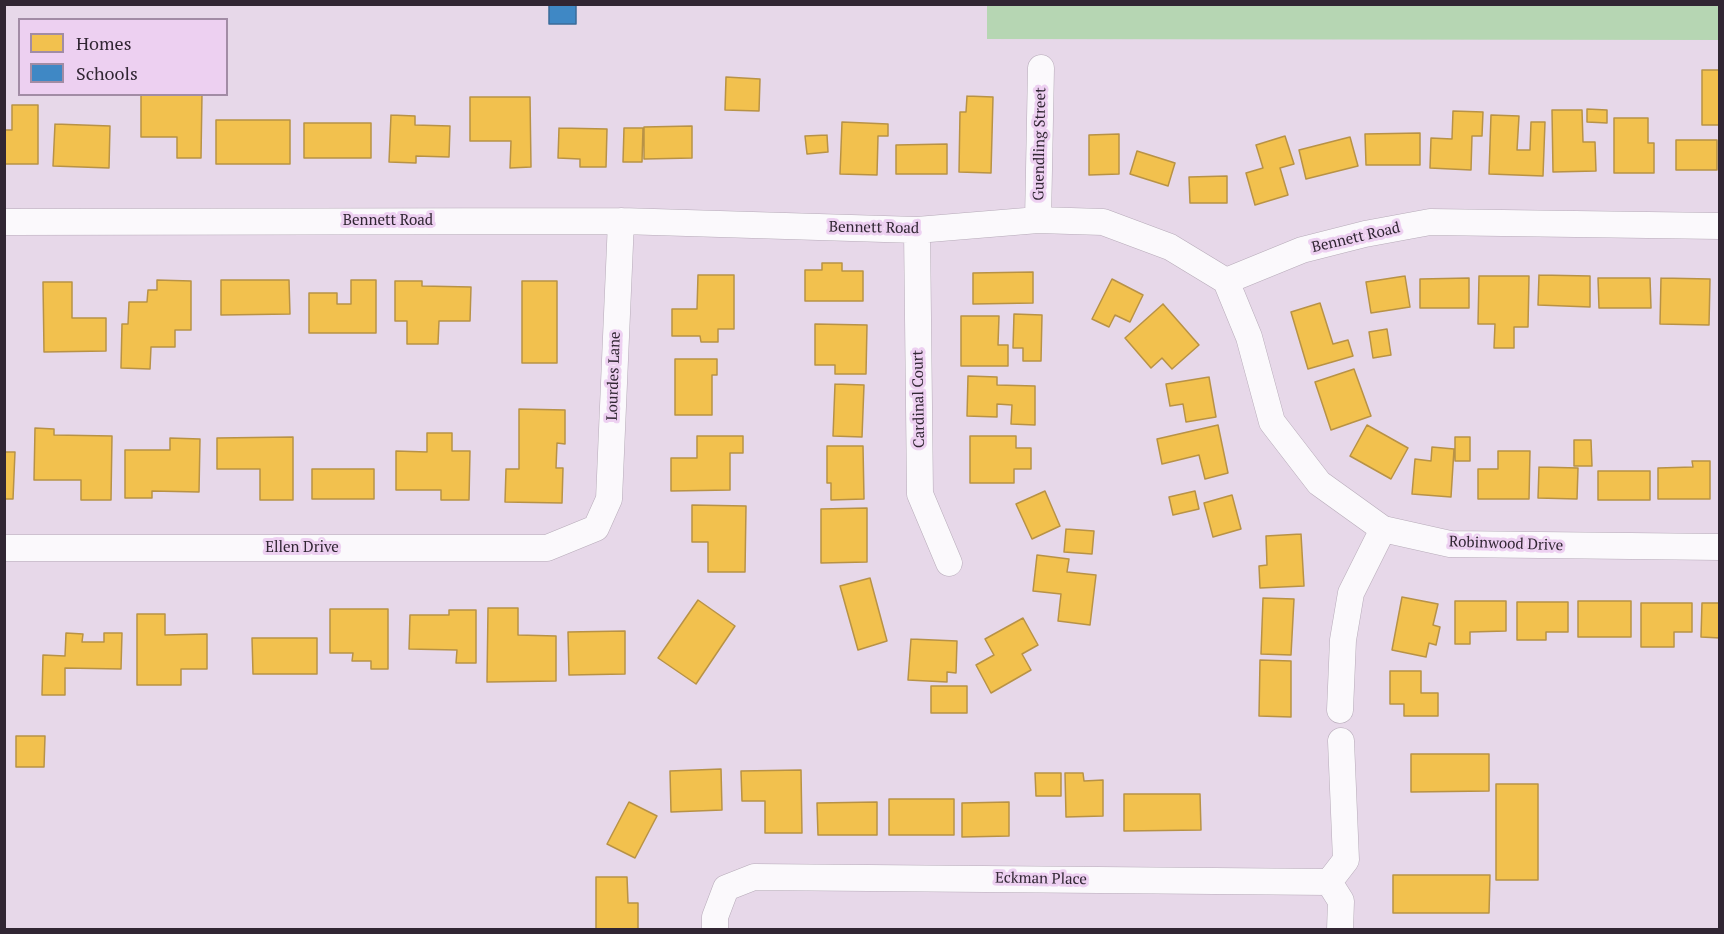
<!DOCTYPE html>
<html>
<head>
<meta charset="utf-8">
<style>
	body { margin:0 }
	#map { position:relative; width:1724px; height:934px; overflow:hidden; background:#e7d8e9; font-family:"PT Serif",serif }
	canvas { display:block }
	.frame { position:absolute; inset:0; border:6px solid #312633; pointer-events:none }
	.legend { position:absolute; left:18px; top:18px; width:210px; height:78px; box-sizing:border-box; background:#edd0f1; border:2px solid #a28ca5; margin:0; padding:8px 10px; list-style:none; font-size:18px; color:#312633 }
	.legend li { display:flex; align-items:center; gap:12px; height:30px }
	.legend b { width:30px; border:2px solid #a28ca5 }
</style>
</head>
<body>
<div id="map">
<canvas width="1724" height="934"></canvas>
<div class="frame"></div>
<ul class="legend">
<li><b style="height:16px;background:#f2c14e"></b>Homes</li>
<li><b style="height:16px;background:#3f88c5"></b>Schools</li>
</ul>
</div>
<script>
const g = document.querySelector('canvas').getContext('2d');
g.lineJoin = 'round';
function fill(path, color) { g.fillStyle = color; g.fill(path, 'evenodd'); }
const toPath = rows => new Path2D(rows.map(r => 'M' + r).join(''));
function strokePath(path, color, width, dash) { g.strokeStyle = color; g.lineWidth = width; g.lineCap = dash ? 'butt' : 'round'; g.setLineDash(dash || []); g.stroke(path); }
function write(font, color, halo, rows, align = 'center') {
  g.font = font + ' "PT Serif",serif'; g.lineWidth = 6; g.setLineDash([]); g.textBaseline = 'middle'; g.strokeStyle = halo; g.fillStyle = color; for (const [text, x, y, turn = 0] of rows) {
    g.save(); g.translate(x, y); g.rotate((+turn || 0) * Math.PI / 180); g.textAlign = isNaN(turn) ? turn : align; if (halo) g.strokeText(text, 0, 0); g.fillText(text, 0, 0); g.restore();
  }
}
const green = toPath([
	[987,5,1719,4,1720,40,987,39]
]);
const homes = toPath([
	[1702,70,1720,70,1720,125,1702,125,1702,70],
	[726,77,760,79,759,111,725,110,726,77],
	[141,94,202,94,201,158,177,158,177,137,141,137,141,94],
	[967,96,993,97,991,173,959,172,960,112,966,112,967,96],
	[470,97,530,97,531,167,510,168,511,141,470,141,470,97],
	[12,105,38,105,38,164,4,164,4,130,12,130,12,105],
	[1587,109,1607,110,1607,123,1587,122,1587,109],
	[1552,110,1582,110,1583,142,1595,142,1596,171,1553,172,1552,110],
	[1453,111,1483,112,1482,136,1472,136,1471,170,1430,168,1431,138,1452,139,1453,111],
	[391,115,415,116,415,125,450,126,449,157,416,156,416,163,389,162,391,115],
	[1491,115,1519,116,1517,150,1530,150,1531,122,1545,122,1543,176,1489,174,1491,115],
	[1614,118,1648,118,1648,143,1654,143,1654,173,1614,173,1614,118],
	[216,120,290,120,290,164,216,164,216,120],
	[842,122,888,124,888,136,878,136,877,175,840,174,842,122],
	[304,123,371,123,371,158,304,158,304,123],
	[55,124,110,126,109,168,53,166,55,124],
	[692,126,692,158,644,159,644,127,692,126],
	[559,128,607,129,606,167,580,167,580,159,558,158,559,128],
	[624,128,643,128,642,162,623,162,624,128],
	[1420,133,1420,165,1366,165,1365,134,1420,133],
	[1119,134,1119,174,1089,175,1089,135,1119,134],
	[827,135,828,152,807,154,805,136,827,135],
	[1285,136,1294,164,1280,168,1288,195,1255,205,1246,173,1263,168,1256,145,1285,136],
	[1350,137,1358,166,1306,179,1299,150,1350,137],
	[1676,140,1717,140,1717,170,1676,170,1676,140],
	[947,144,947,174,896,174,896,145,947,144],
	[1137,151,1175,163,1168,186,1130,174,1137,151],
	[1227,176,1227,203,1190,203,1189,177,1227,176],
	[822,263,842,263,842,271,863,271,863,301,805,301,805,270,822,270,822,263],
	[1033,272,1033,303,973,304,973,273,1033,272],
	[698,275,734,275,734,329,718,329,718,342,701,342,700,336,672,336,672,309,697,309,698,275],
	[1539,275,1590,276,1590,307,1538,305,1539,275],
	[1405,276,1410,307,1371,313,1366,282,1405,276],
	[1479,276,1529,276,1528,327,1514,327,1514,348,1494,348,1495,324,1478,324,1479,276],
	[1469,278,1469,308,1420,308,1420,279,1469,278],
	[1598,278,1650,278,1651,308,1599,308,1598,278],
	[1661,278,1710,279,1709,325,1660,324,1661,278],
	[1112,279,1143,295,1130,322,1115,315,1109,327,1092,319,1112,279],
	[157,280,191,281,191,330,175,330,175,347,151,347,150,369,121,368,122,324,128,324,129,302,147,302,148,290,157,290,157,280],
	[221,280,289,280,290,314,221,315,221,280],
	[351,280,376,280,376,333,309,333,309,293,337,293,337,304,351,304,351,280],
	[395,281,422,281,422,286,471,287,470,321,439,321,438,344,407,344,407,321,395,321,395,281],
	[522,281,557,281,557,363,522,363,522,281],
	[43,282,72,282,72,318,106,318,106,351,44,352,43,282],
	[1320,303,1333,344,1348,340,1353,356,1308,369,1291,312,1320,303],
	[1163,304,1199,345,1172,369,1162,358,1151,368,1125,338,1163,304],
	[1014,314,1042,315,1041,361,1023,361,1023,348,1013,348,1014,314],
	[961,316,999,316,998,345,1008,345,1008,366,961,366,961,316],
	[815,324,867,325,866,374,835,374,835,365,815,365,815,324],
	[1387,329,1391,355,1373,358,1369,332,1387,329],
	[675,359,717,359,717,375,712,375,712,415,675,415,675,359],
	[1354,369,1371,416,1331,430,1315,382,1354,369],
	[968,376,997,377,997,385,1035,386,1035,425,1011,424,1012,405,997,404,997,417,967,416,968,376],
	[1209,377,1216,417,1186,422,1183,404,1170,406,1166,384,1209,377],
	[835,384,864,385,862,437,833,436,835,384],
	[519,409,565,410,565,444,557,443,556,468,563,468,562,503,505,502,506,469,519,469,519,409],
	[1218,425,1228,473,1205,479,1199,455,1162,464,1157,439,1218,425],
	[1367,425,1408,448,1391,479,1350,456,1367,425],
	[35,428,54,429,54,435,112,436,111,500,81,500,81,480,34,480,35,428],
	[427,433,452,433,452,451,470,451,469,500,441,500,441,490,396,490,396,451,427,452,427,433],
	[697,436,743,436,743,453,730,453,730,490,671,491,671,458,697,458,697,436],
	[970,436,1016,436,1016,448,1031,448,1031,469,1014,469,1014,483,970,483,970,436],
	[293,437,293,500,260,500,260,469,217,469,217,438,293,437],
	[1455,437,1470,437,1470,461,1455,461,1455,437],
	[170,438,200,439,199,492,152,491,152,498,125,498,125,450,170,450,170,438],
	[1574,440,1591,440,1592,466,1574,466,1574,440],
	[827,446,863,446,864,499,831,500,831,483,827,483,827,446],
	[1432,447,1454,449,1451,497,1412,494,1415,459,1431,461,1432,447],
	[1498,451,1530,451,1529,499,1478,499,1478,469,1498,469,1498,451],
	[4,452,15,452,13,499,4,499,4,452],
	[1692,461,1710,461,1710,499,1658,499,1658,468,1693,467,1692,461],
	[1539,467,1578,468,1577,499,1538,498,1539,467],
	[312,469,374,469,374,499,312,499,312,469],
	[1598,471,1650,471,1650,500,1598,500,1598,471],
	[1045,491,1060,526,1032,539,1016,504,1045,491],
	[1195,491,1199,509,1173,515,1169,497,1195,491],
	[1232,495,1241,529,1213,537,1204,503,1232,495],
	[692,505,746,506,745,572,708,572,708,542,692,542,692,505],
	[867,508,867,562,821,563,821,509,867,508],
	[1066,529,1094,531,1092,554,1064,552,1066,529],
	[1301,534,1304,586,1260,588,1259,566,1267,565,1266,536,1301,534],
	[1037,555,1069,559,1067,572,1096,575,1090,625,1058,621,1061,594,1033,591,1037,555],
	[870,578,887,641,858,650,840,586,870,578],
	[1402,597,1438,604,1433,625,1440,627,1436,645,1429,643,1426,657,1392,650,1402,597],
	[1263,598,1294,599,1291,655,1261,654,1263,598],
	[698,600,735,626,696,684,658,658,698,600],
	[1455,601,1506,601,1506,631,1470,632,1470,644,1455,644,1455,601],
	[1578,601,1631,601,1631,637,1578,637,1578,601],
	[1517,602,1568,602,1568,632,1546,632,1546,640,1517,640,1517,602],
	[1641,603,1692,603,1692,632,1674,632,1674,647,1641,647,1641,603],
	[1702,603,1720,603,1720,638,1701,637,1702,603],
	[488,608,518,608,518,635,556,636,556,681,487,682,488,608],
	[330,609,388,609,388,669,371,669,371,661,352,661,353,653,330,653,330,609],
	[449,610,476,610,476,663,456,663,457,650,409,649,410,615,449,615,449,610],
	[137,614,165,614,165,635,207,634,207,669,181,669,181,685,137,685,137,614],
	[1023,618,1038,645,1022,654,1031,670,991,693,976,665,994,655,985,639,1023,618],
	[625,631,625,674,569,675,568,632,625,631],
	[66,633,83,634,82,642,104,642,104,633,122,633,121,669,65,668,65,695,42,695,43,655,65,656,66,633],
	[252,638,317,638,317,674,253,674,252,638],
	[911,639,957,641,956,673,947,672,947,682,908,680,911,639],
	[1260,660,1291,661,1291,717,1259,716,1260,660],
	[1390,671,1421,671,1421,693,1438,693,1438,716,1404,716,1404,704,1390,704,1390,671],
	[931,686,967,686,967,713,931,713,931,686],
	[16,736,45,736,44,767,16,767,16,736],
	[1411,754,1489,754,1489,791,1411,792,1411,754],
	[721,769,722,810,671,812,670,771,721,769],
	[801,770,802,833,765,833,765,801,742,801,741,771,801,770],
	[1035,773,1061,773,1061,796,1036,796,1035,773],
	[1065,773,1083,773,1084,781,1103,780,1103,816,1066,817,1065,773],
	[1496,784,1538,784,1538,880,1496,880,1496,784],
	[1124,794,1200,794,1201,830,1124,831,1124,794],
	[889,799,954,799,954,835,889,835,889,799],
	[629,802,657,816,635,858,607,844,629,802],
	[877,802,877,835,818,835,817,803,877,802],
	[1009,802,1009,836,962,837,962,803,1009,802],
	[1393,875,1490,875,1489,913,1393,913,1393,875],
	[596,877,627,877,628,903,638,903,638,930,596,930,596,877]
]);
const schools = toPath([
	[549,4,576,4,576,24,549,24,549,4]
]);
const street = toPath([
	[1038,220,1041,68],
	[4,222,621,221,917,230,1038,220,1103,222,1170,247,1226,281,1302,250,1365,234,1430,222,1720,226],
	[917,230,920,494,949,563],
	[1226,281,1249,337,1272,422,1319,483,1383,529,1450,544,1720,547],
	[4,548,547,548,596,528,609,499,621,221],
	[1340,710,1343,640,1351,593,1383,529],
	[1329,882,1341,901,1340,930],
	[715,930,715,917,726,888,754,877,1329,882,1346,860,1341,741]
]);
const streetNames = [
	["Guendling Street",1040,144,-89],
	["Bennett Road",388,221],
	["Bennett Road",874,228,1],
	["Bennett Road",1356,238,-13],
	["Lourdes Lane",614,376,-88],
	["Cardinal Court",919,399,-91],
	["Robinwood Drive",1506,544,2],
	["Ellen Drive",302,548],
	["Eckman Place",1041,879,1]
];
fill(green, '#b6d6b3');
fill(homes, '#f2c14e');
strokePath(homes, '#b89246', 1.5);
fill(schools, '#3f88c5');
strokePath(schools, '#3b6b99', 1.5);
strokePath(street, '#b6aab8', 27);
strokePath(street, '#fbf9fc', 26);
write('15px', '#312633', '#edd0f1', streetNames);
</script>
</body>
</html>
